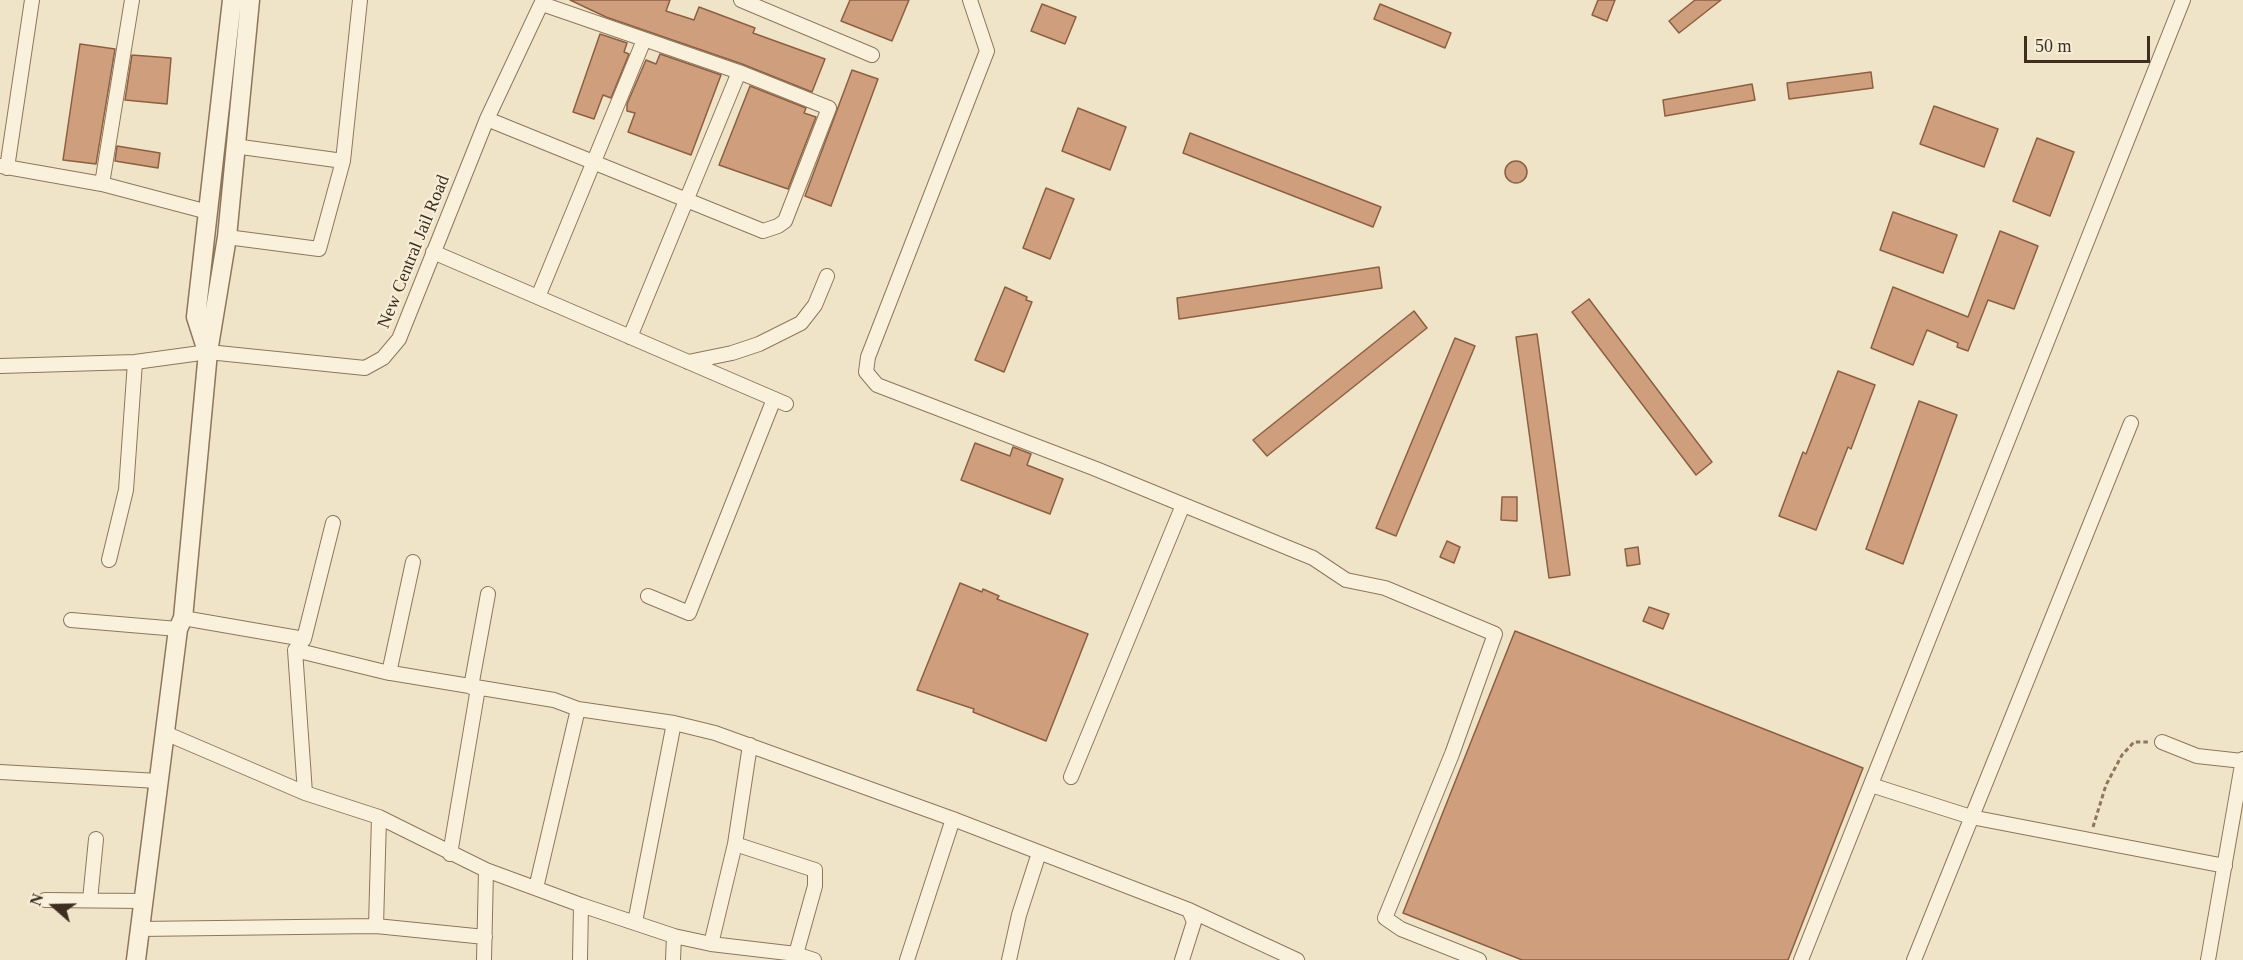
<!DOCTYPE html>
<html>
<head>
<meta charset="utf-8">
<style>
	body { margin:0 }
	#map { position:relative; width:2243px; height:960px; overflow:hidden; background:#f0e4c8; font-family:"Times New Roman",serif }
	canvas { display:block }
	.north { position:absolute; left:24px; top:876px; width:60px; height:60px; -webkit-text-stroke:4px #f7eed8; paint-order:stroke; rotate:290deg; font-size:16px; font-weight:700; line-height:24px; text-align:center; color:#3d2e20 }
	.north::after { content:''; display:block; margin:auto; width:21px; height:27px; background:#3d2e20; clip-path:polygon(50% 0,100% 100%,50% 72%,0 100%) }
	.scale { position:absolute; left:2024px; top:36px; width:126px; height:27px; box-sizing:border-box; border:3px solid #3d2e20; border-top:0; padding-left:8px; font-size:18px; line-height:21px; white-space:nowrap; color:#3d2e20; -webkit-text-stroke:4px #f7eed8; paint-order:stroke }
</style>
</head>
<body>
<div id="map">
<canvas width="2243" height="960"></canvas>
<div class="north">N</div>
<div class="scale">50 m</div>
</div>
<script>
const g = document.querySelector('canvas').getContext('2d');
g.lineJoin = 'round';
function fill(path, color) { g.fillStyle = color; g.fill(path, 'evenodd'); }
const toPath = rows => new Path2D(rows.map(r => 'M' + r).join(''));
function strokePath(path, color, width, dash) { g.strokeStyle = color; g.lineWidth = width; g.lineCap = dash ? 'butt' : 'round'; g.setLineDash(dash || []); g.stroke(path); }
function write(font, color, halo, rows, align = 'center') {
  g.font = font + ' "Times New Roman",serif'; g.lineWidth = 4.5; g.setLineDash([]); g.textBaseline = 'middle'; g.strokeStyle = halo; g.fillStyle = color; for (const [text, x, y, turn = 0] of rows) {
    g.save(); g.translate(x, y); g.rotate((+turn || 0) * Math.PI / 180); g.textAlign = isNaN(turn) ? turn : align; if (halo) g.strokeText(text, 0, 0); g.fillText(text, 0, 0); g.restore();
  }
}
const building = toPath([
	[570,0,670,0,666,11,694,20,699,7,755,28,753,33,825,59,812,92,742,64,606,17,570,0],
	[850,0,909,0,892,41,841,21,850,0],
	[1598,0,1615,0,1607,21,1592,15,1598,0],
	[1695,0,1721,0,1679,33,1669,21,1695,0],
	[1042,4,1076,17,1065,44,1031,31,1042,4],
	[1380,4,1451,33,1445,48,1374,19,1380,4],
	[600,34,627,43,624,52,629,54,611,98,603,95,594,119,573,112,600,34],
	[80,44,115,49,96,164,63,160,80,44],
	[660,54,721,75,691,155,628,132,635,113,627,111,627,104,646,60,656,64,660,54],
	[132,55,171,58,167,104,125,100,132,55],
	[852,70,878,79,831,206,805,196,852,70],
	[1871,72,1873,88,1789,99,1787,83,1871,72],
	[1752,84,1755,100,1665,116,1663,100,1752,84],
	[750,86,806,108,804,113,816,117,788,189,719,165,750,86],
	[1934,106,1998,129,1984,167,1920,144,1934,106],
	[1078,108,1126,127,1110,170,1062,151,1078,108],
	[1190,133,1381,207,1373,227,1183,153,1190,133],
	[2037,138,2074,152,2050,216,2013,201,2037,138],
	[117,146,160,153,158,168,115,161,117,146],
	'1505 172a11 11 0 1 1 22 0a11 11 0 1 1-22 0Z',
	[1046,188,1074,199,1050,259,1023,248,1046,188],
	[1893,212,1957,235,1943,273,1880,250,1893,212],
	[2000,231,2038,246,2014,309,1988,300,1968,351,1957,347,1958,343,1927,330,1913,365,1871,348,1893,287,1968,317,2000,231],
	[1379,267,1382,288,1179,319,1177,298,1379,267],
	[1005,287,1027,297,1026,300,1032,302,1004,372,975,360,1005,287],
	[1589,299,1712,462,1696,475,1572,312,1589,299],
	[1414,311,1427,328,1267,456,1253,440,1414,311],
	[1537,334,1570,575,1549,578,1516,337,1537,334],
	[1455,338,1475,346,1396,536,1376,528,1455,338],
	[1838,371,1875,385,1851,449,1848,447,1816,530,1779,516,1803,452,1806,454,1838,371],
	[1919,401,1957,415,1903,564,1866,549,1919,401],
	[975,443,1010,456,1013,447,1031,454,1027,465,1063,479,1050,514,961,480,975,443],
	[1502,497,1517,497,1517,521,1501,520,1502,497],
	[1447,541,1460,547,1454,563,1440,557,1447,541],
	[1638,547,1640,564,1627,566,1625,549,1638,547],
	[960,583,982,592,983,589,999,596,997,599,1088,634,1046,741,973,712,974,709,917,690,960,583],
	[1649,607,1669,614,1663,629,1643,621,1649,607],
	[1515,631,1863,768,1788,960,1522,960,1403,913,1515,631]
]);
const path = toPath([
	[2093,827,2106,785,2122,755,2134,742,2149,742]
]);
const minor = toPath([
	[741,0,872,55],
	[970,0,987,51,868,357,866,372,877,385,1096,469,1313,558,1346,580,1385,588,1495,634,1452,754,1385,918,1401,929,1479,960],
	[487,119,763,231,778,226,785,221,829,108,739,72,542,4],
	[234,146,343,161],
	[0,166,102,184,208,212],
	[7,168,32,0],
	[102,184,132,0],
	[227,237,319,249,343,161,360,0],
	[433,252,786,404],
	[538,297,644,40],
	[630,337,739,72],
	[688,362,732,353,759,344,801,323,815,305,827,276],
	[0,366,135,362,208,352,365,368,383,358,399,339,487,119,543,0],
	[109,560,126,490,135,362],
	[648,596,689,613,774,399],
	[183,618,304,639,295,650,385,672,554,700,578,709,674,723,715,733,953,819,1189,910,1297,960],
	[71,620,178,629],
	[304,639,333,523],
	[295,650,305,793],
	[389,673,413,562],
	[471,687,488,594],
	[165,733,305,793,379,817,486,870,581,905,674,936,711,944,796,954,814,960],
	[2162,742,2197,756,2243,761],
	[0,772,158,781],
	[1071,777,1183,505],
	[1871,785,1971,817,2225,866],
	[735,844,815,870,815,886,796,954],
	[450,854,478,688],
	[536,888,578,709],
	[45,900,143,901],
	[90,900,96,839],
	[635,922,674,723],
	[376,926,379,817],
	[139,929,376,926,485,937],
	[711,944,735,844,750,745],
	[484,960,486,870],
	[580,960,581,905],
	[673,960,674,936],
	[907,960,953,819],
	[1009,960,1019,915,1039,853],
	[1182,960,1194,922,1189,910],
	[1801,960,2183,0],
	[1914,960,2131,423],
	[2208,960,2243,759]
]);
const tertiary = toPath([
	[207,351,196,317,232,0],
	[136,960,178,629,183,618,208,352,227,237,250,0]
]);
const streetNames = [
	["New Central Jail Road",414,252,-68]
];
fill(building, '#cf9f7d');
strokePath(building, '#8d5f41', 1.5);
strokePath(minor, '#8d765c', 16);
strokePath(tertiary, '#8d765c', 21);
strokePath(path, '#8d765c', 3, [4.5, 3]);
strokePath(minor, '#faf1dc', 14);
strokePath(tertiary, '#faf1dc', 18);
write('18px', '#3d2e20', '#f7eed8', streetNames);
</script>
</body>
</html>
